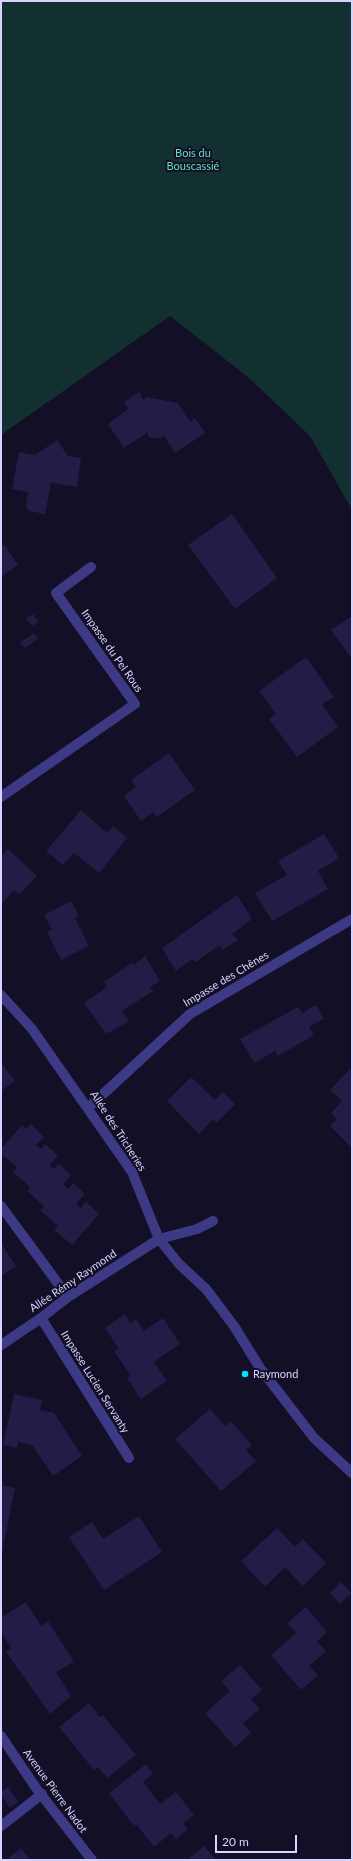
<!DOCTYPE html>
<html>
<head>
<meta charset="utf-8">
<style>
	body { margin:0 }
	#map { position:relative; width:353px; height:1861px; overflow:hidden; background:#130f26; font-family:Lato,sans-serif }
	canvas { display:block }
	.frame { position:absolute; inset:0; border:2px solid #d9d4ff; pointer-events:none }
	.scale { position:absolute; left:215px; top:1835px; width:82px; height:18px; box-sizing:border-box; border:2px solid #d9d4ff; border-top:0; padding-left:5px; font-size:12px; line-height:14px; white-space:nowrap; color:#d9d4ff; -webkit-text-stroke:3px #130f26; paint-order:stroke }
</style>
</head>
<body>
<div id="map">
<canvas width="353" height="1861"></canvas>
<div class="frame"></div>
<div class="scale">20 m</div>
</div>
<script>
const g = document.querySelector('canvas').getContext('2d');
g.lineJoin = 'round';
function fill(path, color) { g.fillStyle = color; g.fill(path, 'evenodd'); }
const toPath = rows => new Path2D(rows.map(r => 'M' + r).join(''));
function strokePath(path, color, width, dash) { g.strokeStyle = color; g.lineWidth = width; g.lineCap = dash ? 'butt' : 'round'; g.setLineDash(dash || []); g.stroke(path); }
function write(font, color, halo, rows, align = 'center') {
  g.font = font + ' Lato,sans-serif'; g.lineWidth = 4; g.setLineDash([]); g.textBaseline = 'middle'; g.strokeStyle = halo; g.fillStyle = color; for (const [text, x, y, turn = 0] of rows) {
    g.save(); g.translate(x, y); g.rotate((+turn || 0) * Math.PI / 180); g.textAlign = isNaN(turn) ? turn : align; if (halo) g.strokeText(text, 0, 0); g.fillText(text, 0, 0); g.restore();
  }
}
const green = toPath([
	[1,1,352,1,352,510,310,436,249,378,170,316,1,435]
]);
const building = toPath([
	[139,392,144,400,146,397,178,403,190,422,195,418,205,433,175,453,163,434,162,439,148,437,148,432,124,448,108,424,128,409,124,402],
	[57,440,68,456,81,458,77,487,51,483,45,514,29,511,26,507,28,492,12,489,19,452,35,455],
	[232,514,277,578,235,609,188,545],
	[1,545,5,545,18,565,1,577],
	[33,614,38,622,32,626,26,618],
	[352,616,352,659,331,630],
	[34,633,38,639,25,648,20,643],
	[306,657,334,697,322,704,338,727,297,757,269,719,276,714,259,691],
	[169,753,195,790,157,817,153,812,141,821,124,796,136,787,131,780],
	[81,810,107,833,113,826,127,838,99,873,74,853,63,865,46,851],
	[324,834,339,858,318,871,328,889,272,921,255,893,287,875,278,861],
	[8,849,37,876,20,894,14,890,1,904,1,857],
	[237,895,252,919,232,934,238,940,222,950,220,945,195,962,192,959,176,971,162,948],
	[71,901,79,916,75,918,89,946,61,960,47,932,52,930,44,915],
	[145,956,160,981,150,987,153,991,122,1011,129,1021,106,1034,84,1003,107,987,104,982,132,963,134,965],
	[316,1005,324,1019,309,1027,314,1035,278,1056,275,1051,254,1063,240,1039,298,1007,302,1013],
	[1,1063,15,1081,1,1091],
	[352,1067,352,1148,330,1126,337,1119,331,1113,342,1101,330,1090],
	[191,1077,215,1100,223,1092,235,1104,217,1123,213,1119,199,1134,167,1101],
	[31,1124,44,1137,36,1145,41,1149,45,1144,58,1155,50,1165,54,1169,59,1164,71,1175,63,1184,68,1189,73,1183,85,1194,76,1204,81,1208,86,1202,99,1214,72,1245,54,1230,58,1226,40,1210,44,1206,27,1191,30,1187,13,1172,17,1167,1,1154,1,1149,22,1125,26,1129],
	[1,1243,16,1266,1,1276],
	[125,1314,130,1323,136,1319,144,1331,163,1318,180,1344,154,1362,167,1381,141,1399,127,1378,131,1376,114,1351,119,1349,105,1328],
	[14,1394,42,1400,40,1410,54,1413,82,1456,53,1476,32,1445,18,1442,17,1448,3,1445],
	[210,1409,225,1426,231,1421,252,1445,246,1450,256,1461,221,1491,175,1439],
	[1,1485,15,1488,2,1553,1,1553],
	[139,1516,162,1552,104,1590,69,1537,92,1522,103,1539],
	[277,1528,295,1547,303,1539,326,1563,303,1586,285,1567,265,1587,241,1561],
	[341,1582,351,1593,340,1604,330,1593],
	[26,1602,41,1626,48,1621,74,1662,56,1672,71,1696,50,1714,6,1652,11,1648,1,1632,1,1618],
	[306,1607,327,1632,317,1641,326,1651,309,1666,318,1675,301,1690,271,1655,296,1633,287,1623],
	[240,1665,262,1690,251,1699,260,1709,243,1723,251,1733,235,1747,205,1713,230,1691,221,1681],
	[89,1703,100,1717,103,1715,136,1755,107,1778,98,1767,94,1770,59,1727],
	[146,1764,153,1774,143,1782,160,1804,176,1792,194,1815,183,1823,188,1829,176,1839,171,1833,154,1847,136,1824,134,1826,109,1793],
	[8,1787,18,1802,10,1808,1,1795,1,1792],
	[204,1846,216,1860,187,1860],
	[21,1848,31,1860,6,1860]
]);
const service = toPath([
	[159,1239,197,1229,213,1221]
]);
const minor = toPath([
	[1,797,135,704,56,593,91,567],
	[1,995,32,1029,132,1172,159,1239,179,1264,206,1289,234,1326,260,1368,314,1438,352,1473],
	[88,1108,190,1014,352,919],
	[1,1206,68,1297],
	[41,1318,129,1458],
	[1,1345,41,1318,68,1297,159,1239],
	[1,1736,36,1788,92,1860],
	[1,1826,42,1794]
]);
const markers = [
	[245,1374,4,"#00e5ff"]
];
const parkNames = [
	["Bois du",193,153],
	["Bouscassié",193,166]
];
const streetNames = [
	["Impasse du Pel Rous",112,651,55],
	["Impasse des Chênes",226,979,-31],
	["Allée des Tricheries",118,1131,57],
	["Allée Rémy Raymond",73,1281,-34],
	["Impasse Lucien Servanty",95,1382,58],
	["Avenue Pierre Nadot",55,1791,54]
];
const poiNames = [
	["Raymond",253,1374]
];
fill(green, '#12302f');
fill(building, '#241b47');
strokePath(service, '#3d3a85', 10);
strokePath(minor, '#3d3a85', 10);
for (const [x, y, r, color] of markers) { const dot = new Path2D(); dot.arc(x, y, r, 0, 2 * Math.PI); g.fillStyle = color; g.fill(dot); strokePath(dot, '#130f26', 1.5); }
write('11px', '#5fe0c0', '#130f26', parkNames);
write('11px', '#d9d4ff', '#130f26', streetNames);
write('11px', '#d9d4ff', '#130f26', poiNames, 'left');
</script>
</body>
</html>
